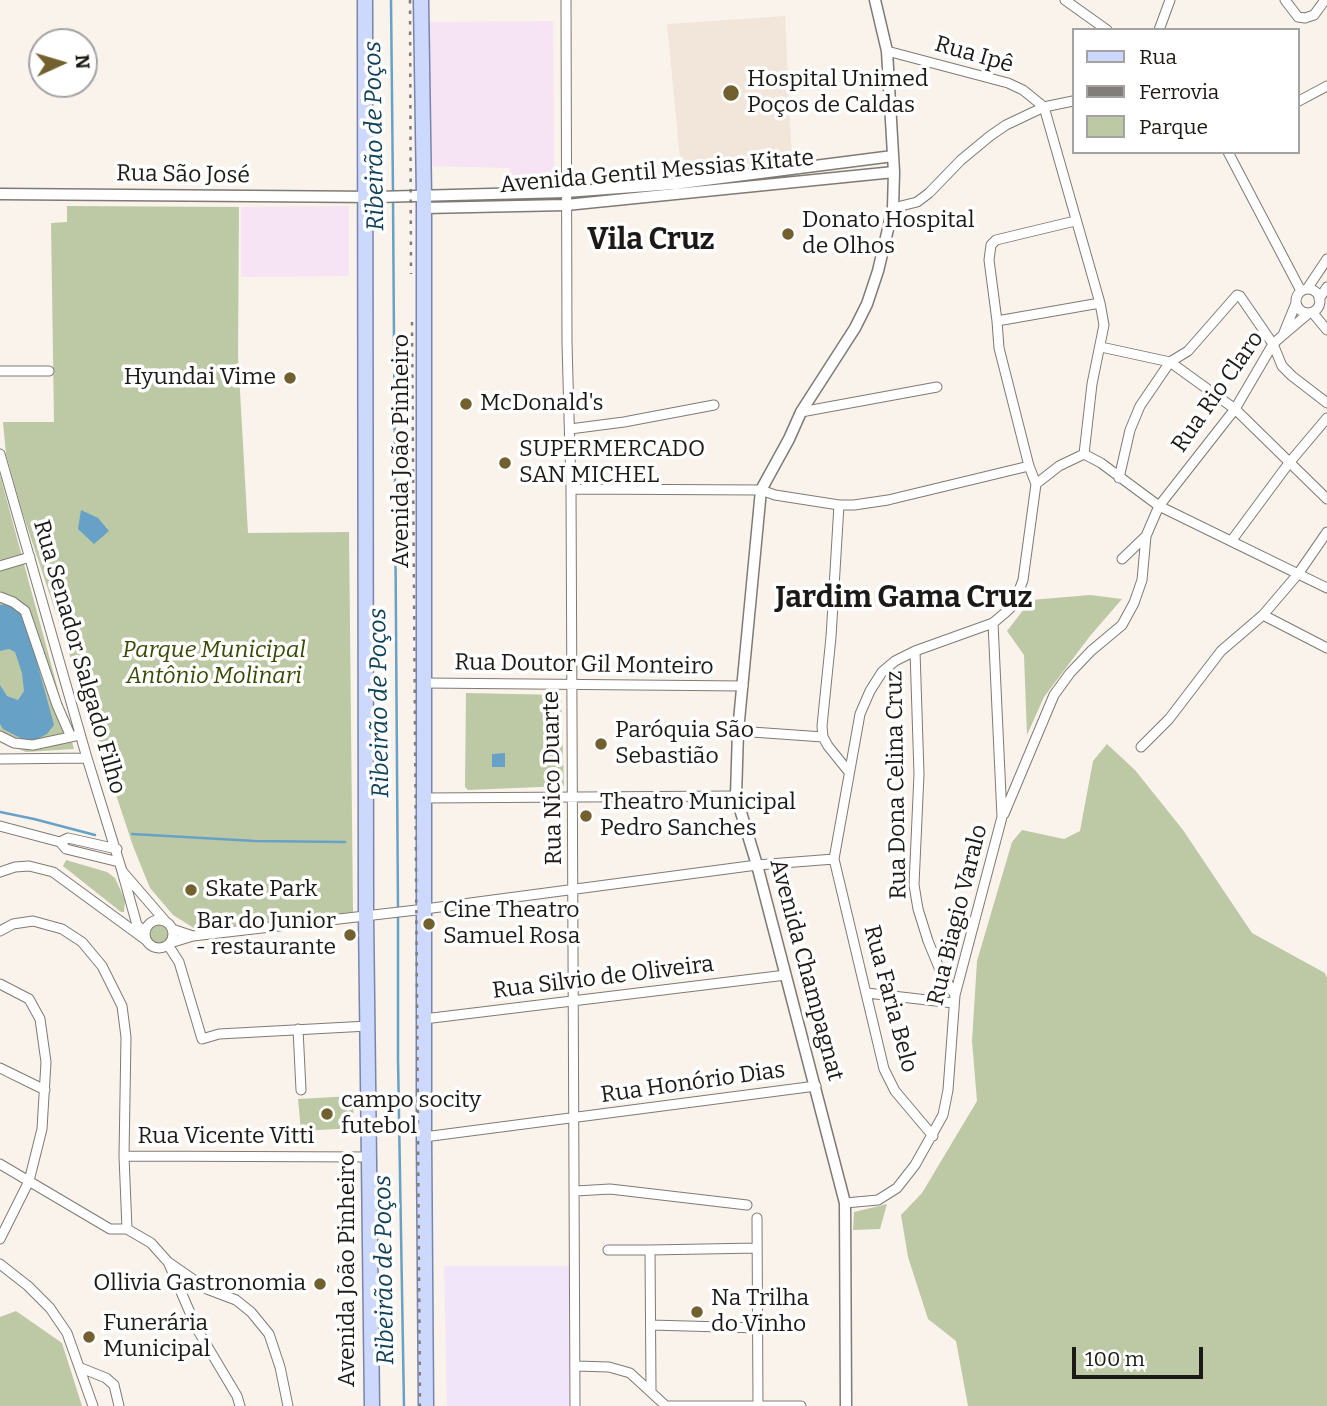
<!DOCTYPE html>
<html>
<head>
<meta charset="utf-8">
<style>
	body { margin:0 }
	#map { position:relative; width:1327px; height:1406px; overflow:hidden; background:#f9f3ec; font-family:Bitter,serif }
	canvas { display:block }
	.legend { position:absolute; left:1072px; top:28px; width:228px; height:126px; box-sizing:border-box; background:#fff; border:2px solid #a4a3a2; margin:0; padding:9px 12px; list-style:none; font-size:21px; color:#1c1a17 }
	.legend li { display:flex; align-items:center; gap:14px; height:35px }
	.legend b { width:35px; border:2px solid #a4a3a2 }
	.north { position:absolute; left:28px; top:28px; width:70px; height:70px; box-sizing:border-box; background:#fff; border:2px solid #a4a3a2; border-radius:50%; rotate:86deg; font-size:19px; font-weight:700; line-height:28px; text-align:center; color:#1c1a17 }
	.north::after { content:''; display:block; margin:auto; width:24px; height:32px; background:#72602e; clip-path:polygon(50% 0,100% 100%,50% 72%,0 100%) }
	.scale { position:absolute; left:1072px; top:1347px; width:131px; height:32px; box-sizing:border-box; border:4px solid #1c1a17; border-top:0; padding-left:9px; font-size:21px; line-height:24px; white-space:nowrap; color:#1c1a17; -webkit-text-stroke:5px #fff; paint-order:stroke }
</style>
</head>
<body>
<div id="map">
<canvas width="1327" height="1406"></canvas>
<ul class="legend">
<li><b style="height:9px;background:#cdd8fd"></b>Rua</li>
<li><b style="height:9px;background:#817d78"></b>Ferrovia</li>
<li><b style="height:19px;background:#bdc9a5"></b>Parque</li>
</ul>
<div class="north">N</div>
<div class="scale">100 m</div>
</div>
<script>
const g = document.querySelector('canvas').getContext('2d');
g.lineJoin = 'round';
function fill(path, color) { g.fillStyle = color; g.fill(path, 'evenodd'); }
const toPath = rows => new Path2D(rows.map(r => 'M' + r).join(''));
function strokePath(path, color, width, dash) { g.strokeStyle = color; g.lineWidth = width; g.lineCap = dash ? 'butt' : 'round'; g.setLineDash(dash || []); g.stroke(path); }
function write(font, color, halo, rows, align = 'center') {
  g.font = font + ' Bitter,serif'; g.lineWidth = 7; g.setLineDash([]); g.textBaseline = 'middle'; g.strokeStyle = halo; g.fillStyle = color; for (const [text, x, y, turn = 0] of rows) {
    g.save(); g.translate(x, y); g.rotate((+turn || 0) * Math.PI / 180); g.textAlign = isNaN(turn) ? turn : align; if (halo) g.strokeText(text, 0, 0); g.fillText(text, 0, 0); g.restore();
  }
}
const built = toPath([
	[785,16,792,161,681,169,667,24]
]);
const industrial = toPath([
	[553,21,554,188,511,189,510,168,430,166,429,22],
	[349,206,349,276,241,277,241,207]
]);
const education = toPath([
	[444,1266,569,1266,570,1406,447,1406]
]);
const green = toPath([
	[67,206,239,207,238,356,248,533,349,532,353,912,197,930,173,915,150,888,133,846,22,511,6,454,3,422,54,422,51,223,67,222],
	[0,475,74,749,26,752,0,741],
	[1090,595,1122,599,1090,636,1044,697,1027,735,1024,655,1007,631,1031,600],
	[466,693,561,695,564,786,468,790,465,787],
	[1107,744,1135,770,1183,830,1252,933,1325,973,1327,978,1327,1406,968,1406,956,1341,928,1319,908,1257,901,1215,922,1193,977,1101,972,1041,977,961,1012,842,1022,830,1064,839,1080,831,1093,761],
	[66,860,107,872,115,878,125,900,124,912,121,912,63,866],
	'149 934a10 10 0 1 1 20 0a10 10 0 1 1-20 0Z',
	[353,1096,354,1128,301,1131,298,1099],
	[887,1204,880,1229,853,1230,854,1212],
	[16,1311,62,1343,82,1406,0,1406,0,1317]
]);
const water = toPath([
	[81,510,98,518,109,531,94,544,78,529],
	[8,604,24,615,54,725,47,734,30,743,3,729,0,724,0,685,7,696,18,700,24,691,22,673,15,652,9,649,0,651,0,605],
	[505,753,505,767,492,767,492,754]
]);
const stream = toPath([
	[391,0,393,192],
	[393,198,398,909],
	[0,812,34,819,95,835],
	[132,834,255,841,345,842],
	[398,916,398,1059,404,1406]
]);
const minor = toPath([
	[566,0,567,343,571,489,575,1406],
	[1065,0,1107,30],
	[1285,0,1298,17,1305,18,1314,15,1325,0],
	[1159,30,1170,0],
	[887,51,1008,83,1023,90,1044,107],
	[1297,102,1327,86],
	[1044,107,1100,303,1104,325,1092,384,1084,454],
	[1228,152,1301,291],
	[893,208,917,202,929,193,961,160,990,136,1006,125,1044,107,1073,101],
	[1307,289,1327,259],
	'1296 301a12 12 0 1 1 24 0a12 12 0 1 1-24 0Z',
	[1319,299,1327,287],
	[1296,303,1283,335,1309,313],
	[1312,312,1327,330],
	[997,321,989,260,991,245,996,240,1075,221],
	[1101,347,1170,362,1235,409,1327,499],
	[0,371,49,371],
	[801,412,937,387],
	[570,429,624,422,714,405],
	[0,454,87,758,122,871],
	[1119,478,1130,430,1140,406,1170,362,1188,351,1237,295,1240,296,1273,344,1282,366,1292,376,1327,403],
	[1036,484,1029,466,999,348,997,321,1100,303],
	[571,489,761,490,775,495,839,505,854,505,888,500,1029,466],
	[839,505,831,637,822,726,823,737,828,746,849,772],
	[1232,540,1289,463,1327,418],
	[1122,559,1146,536],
	[0,566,30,557],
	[0,597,13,602,25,611,57,705,71,737],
	[1263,615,1327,648],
	[915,651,919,774,914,885,918,909,928,941,940,970,955,995],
	[425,683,743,686],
	[738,731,823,737],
	[0,736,14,743,33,745,75,736],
	[1141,747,1169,719,1221,651,1263,615,1298,574,1327,532],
	[0,759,87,758],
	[424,798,736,796],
	[1004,814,1054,695,1070,673,1091,651,1122,625,1134,603,1142,580,1146,536,1159,506,1235,409,1273,344,1283,335],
	[0,826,60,842],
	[117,849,68,838,60,842,66,849,119,862],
	[0,872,15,867,29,866,53,872,146,940],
	'145 934a14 14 0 1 1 28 0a14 14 0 1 1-28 0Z',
	[0,931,13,924,33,921,62,929,82,942,102,966,122,1006,126,1037,124,1156,127,1229],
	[145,932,137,925,122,871,166,922],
	[193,936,425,909,757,865,834,859],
	[170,943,193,936,172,929],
	[168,945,179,962,202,1039,219,1034,368,1026],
	[0,984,29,999,40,1019,46,1062,42,1129,29,1181,0,1239],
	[867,993,953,1003],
	[424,1019,786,975],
	[298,1029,301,1090],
	[0,1068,45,1090],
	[933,1136,895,1091,884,1069,834,859,860,714,870,691,882,672,895,661,915,651,993,623,1006,612,1014,604,1023,580,1036,484,1059,466,1084,454,1101,463,1159,506,1327,588],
	[424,1137,816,1086],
	[124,1156,370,1157],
	[0,1164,110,1229,127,1229,151,1243,168,1262,207,1289,236,1300,251,1312,269,1334,280,1367,288,1406],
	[576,1191,610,1189,747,1205],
	[845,1203,878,1200,897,1188,915,1165,943,1115,948,1090,955,995,1002,817,993,623],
	[757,1218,758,1405],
	[608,1250,650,1250,651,1390],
	[650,1250,757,1248],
	[0,1264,28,1286,50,1308,67,1333,93,1406],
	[169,1264,197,1329,237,1396,240,1406],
	[651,1325,758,1328],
	[576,1366,609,1367,630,1373,666,1406],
	[81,1368,106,1378,114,1385,119,1406],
	[666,1406,801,1406]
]);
const tertiary = toPath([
	[0,194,377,197,566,192,674,184,893,156],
	[424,208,566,205,894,172],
	[846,1406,845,1203,757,865,736,796,738,731,761,490,789,439,801,412,855,328,867,304,878,271,893,208,894,172,887,51,875,0]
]);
const primary = toPath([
	[365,0,366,915,372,1406],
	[421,0,424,196,424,1137,426,1406]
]);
const rail = toPath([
	[410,0,411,274],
	[412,322,420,1406]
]);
const markers = [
	[731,93,9,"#72602e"],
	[788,234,7,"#72602e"],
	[290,378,7,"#72602e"],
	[466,404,7,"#72602e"],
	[505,463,7,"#72602e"],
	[601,744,7,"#72602e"],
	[586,816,7,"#72602e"],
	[191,890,7,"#72602e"],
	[429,924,7,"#72602e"],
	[350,935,7,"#72602e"],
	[327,1114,7,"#72602e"],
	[320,1284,7,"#72602e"],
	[697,1312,7,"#72602e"],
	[89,1337,7,"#72602e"]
];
const streetNames = [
	["Rua Ipê",974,55,16],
	["Avenida Gentil Messias Kitate",657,172,-5],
	["Rua São José",183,175,1],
	["Rua Rio Claro",1218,392,-55],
	["Avenida João Pinheiro",402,451,-90],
	["Rua Senador Salgado Filho",79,657,74],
	["Rua Doutor Gil Monteiro",584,665,1],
	["Rua Nico Duarte",553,778,-91],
	["Rua Dona Celina Cruz",897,785,-91],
	["Rua Biagio Varalo",958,915,-76],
	["Avenida Champagnat",806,970,75],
	["Rua Silvio de Oliveira",603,978,-7],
	["Rua Faria Belo",890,999,75],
	["Rua Honório Dias",693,1083,-8],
	["Rua Vicente Vitti",226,1137],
	["Avenida João Pinheiro",348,1270,-90]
];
const poiNames = [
	["Hospital Unimed",747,80],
	["Poços de Caldas",747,106],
	["Donato Hospital",802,221],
	["de Olhos",802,247],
	["Hyundai Vime",276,378,"right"],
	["McDonald's",480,404],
	["SUPERMERCADO",519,450],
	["SAN MICHEL",519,476],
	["Paróquia São",615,731],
	["Sebastião",615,757],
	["Theatro Municipal",600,803],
	["Pedro Sanches",600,829],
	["Skate Park",205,890],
	["Cine Theatro",443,911],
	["Samuel Rosa",443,937],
	["Bar do Junior",336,922,"right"],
	["- restaurante",336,948,"right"],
	["campo socity",341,1101],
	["futebol",341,1127],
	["Ollivia Gastronomia",306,1284,"right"],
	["Na Trilha",711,1299],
	["do Vinho",711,1325],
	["Funerária",103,1324],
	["Municipal",103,1350]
];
const parkNames = [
	["Parque Municipal",214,651],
	["Antônio Molinari",214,677]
];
const waterNames = [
	["Ribeirão de Poços",375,136,-91],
	["Ribeirão de Poços",380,703,-91],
	["Ribeirão de Poços",385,1270,-91]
];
const districtNames = [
	["Vila Cruz",651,241],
	["Jardim Gama Cruz",904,599]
];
fill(built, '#f2e6da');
fill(industrial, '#f6e3f4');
fill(education, '#f1e5f9');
fill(green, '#bdc9a5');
fill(water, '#67a2c6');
strokePath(stream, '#67a2c6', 2.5);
strokePath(minor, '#807a74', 11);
strokePath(tertiary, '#807a74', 13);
strokePath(primary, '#7985ac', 17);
strokePath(minor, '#fff', 9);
strokePath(tertiary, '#fff', 10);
strokePath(primary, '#cdd8fd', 14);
strokePath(rail, '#817d78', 2.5, [3.5, 7]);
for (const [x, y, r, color] of markers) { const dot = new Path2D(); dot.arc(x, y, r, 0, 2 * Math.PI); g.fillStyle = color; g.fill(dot); strokePath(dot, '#fff', 2.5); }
write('23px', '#1c1a17', '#fff', streetNames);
write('23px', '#1c1a17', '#fff', poiNames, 'left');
write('italic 23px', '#394803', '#fff', parkNames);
write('italic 24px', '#0e4059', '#fff', waterNames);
write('bold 30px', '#1c1a17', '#fff', districtNames);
</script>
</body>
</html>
